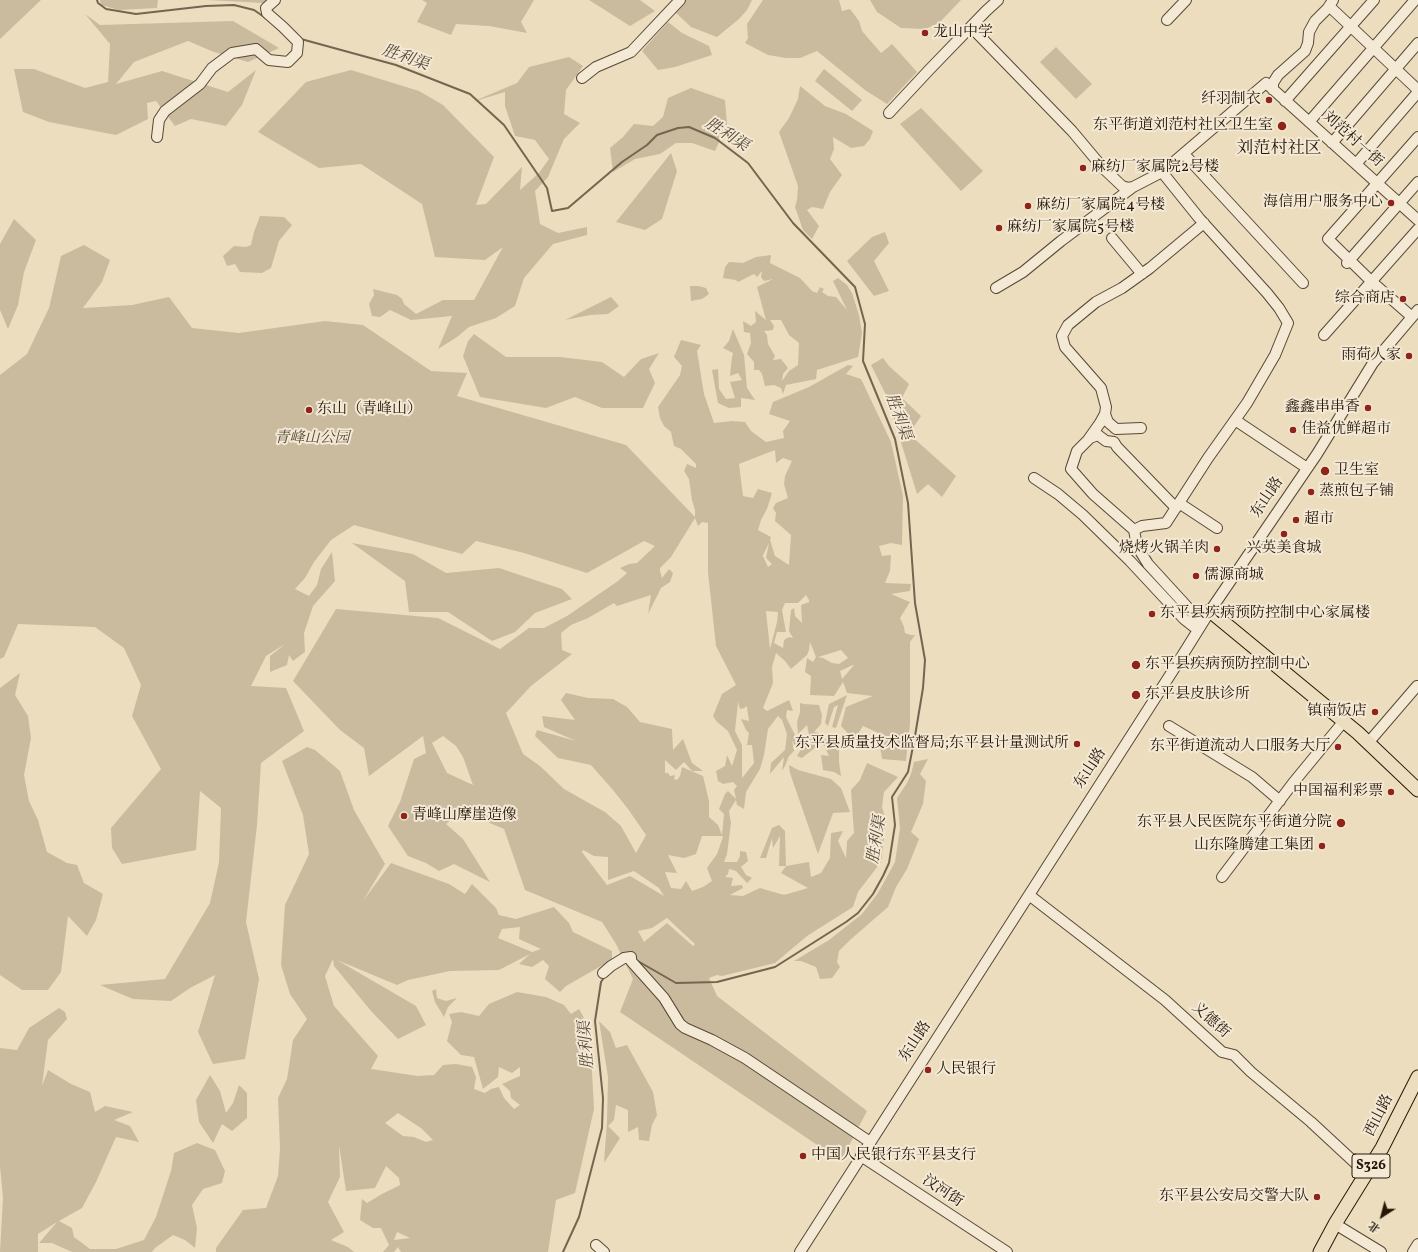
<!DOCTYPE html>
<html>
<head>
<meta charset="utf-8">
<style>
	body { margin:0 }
	#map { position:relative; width:1418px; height:1252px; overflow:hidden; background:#ecddbe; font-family:Vollkorn,"Noto Serif SC",serif }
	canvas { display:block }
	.north { position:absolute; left:1362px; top:1196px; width:40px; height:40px; -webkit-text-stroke:3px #f3e9d5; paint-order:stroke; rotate:216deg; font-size:11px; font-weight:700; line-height:16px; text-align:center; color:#251608 }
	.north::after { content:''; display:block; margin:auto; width:14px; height:18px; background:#251608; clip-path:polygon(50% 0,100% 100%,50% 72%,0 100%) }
</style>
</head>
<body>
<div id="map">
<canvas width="1418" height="1252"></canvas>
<div class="north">北</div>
</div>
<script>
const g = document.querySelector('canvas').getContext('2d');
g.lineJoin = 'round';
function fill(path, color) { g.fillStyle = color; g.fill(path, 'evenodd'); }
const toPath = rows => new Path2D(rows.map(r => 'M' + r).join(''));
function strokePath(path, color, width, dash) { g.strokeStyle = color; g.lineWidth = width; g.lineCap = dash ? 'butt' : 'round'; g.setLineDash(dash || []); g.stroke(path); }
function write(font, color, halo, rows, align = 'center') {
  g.font = font + ' Vollkorn,"Noto Serif SC",serif'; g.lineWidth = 4; g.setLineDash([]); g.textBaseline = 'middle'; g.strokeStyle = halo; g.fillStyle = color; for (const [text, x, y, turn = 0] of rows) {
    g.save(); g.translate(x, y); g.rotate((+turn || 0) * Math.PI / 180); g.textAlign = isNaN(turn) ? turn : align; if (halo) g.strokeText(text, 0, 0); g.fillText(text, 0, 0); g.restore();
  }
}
const green = toPath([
	[0,0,41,0,0,39],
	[100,0,158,0,157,8,119,10,101,5],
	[207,0,267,0,264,3],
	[422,0,534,0,521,22,527,33,489,26,456,24,451,35,417,22,427,3],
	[589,0,640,0,655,11,630,26],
	[686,0,752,0,747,10,739,19,717,37,691,27,675,12],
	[763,0,839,0,842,11,850,9,859,21,862,31,881,53,892,44,917,72,887,104,865,90,817,51,800,58,786,58,768,55,745,43,748,38,747,24],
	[870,0,961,0,939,23,925,29,901,28,877,12],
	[85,14,100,25,233,21,279,48,248,62,214,52,188,41,134,62,116,84,162,71,228,92,256,70,242,105,226,126,191,119,175,126,156,101,147,103,148,119,116,135,49,122,23,112,14,69,34,69,85,88,108,82,110,44],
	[668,22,682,33,709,46,712,55,675,67,658,70,642,51],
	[1056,47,1092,84,1076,99,1040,62],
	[569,57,583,66,566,90,564,114,580,123,564,139,548,177,535,191,540,224,558,233,587,227,587,235,553,244,524,278,515,306,496,318,469,327,457,337,438,349,452,316,411,320,390,310,380,317,372,316,369,304,374,295,373,289,397,295,402,299,404,304,416,314,443,300,474,300,503,247,485,260,435,257,422,204,361,164,319,168,258,132,306,82,351,70,419,91,443,105,494,157,476,205,486,204,522,167,520,190,539,173,549,159,535,140,515,136,505,106,505,92,472,102,517,83,529,67],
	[824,69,862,100,852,111,815,81],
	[800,86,825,106,846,114,873,131,870,139,864,146,851,148,833,137,834,149,830,159,842,175,830,192,823,209,812,207,807,210,819,226,812,239,803,230,795,207,797,200,798,186,779,132,789,118,798,99],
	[691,88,725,100,727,124,715,151,692,143,676,143,660,154,635,159,613,172,610,148,623,137,634,124,653,126,663,117,668,98],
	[921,108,983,171,961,191,900,124],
	[671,153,677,171,662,219,645,230,616,222],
	[260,216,284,217,292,225,279,241,271,268,262,273,240,272,235,264,227,266,223,256,234,246,246,247,251,245,254,232],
	[14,219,36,240,24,272,18,305,8,329,0,310,0,244],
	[885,232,889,243,874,261,889,291,874,296,847,261,872,237],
	[84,245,110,260,102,282,83,308,132,305,169,297,192,328,239,333,325,321,363,325,431,371,467,373,457,396,626,445,695,517,695,510,692,500,689,479,684,471,687,464,696,468,696,464,681,449,674,446,671,432,664,426,660,418,658,407,680,375,682,366,674,357,681,340,701,345,697,351,704,394,714,423,732,421,745,422,751,431,766,442,784,438,783,431,790,421,769,414,773,402,809,387,848,365,853,366,846,374,861,379,891,442,903,496,902,545,891,543,879,546,882,556,891,555,890,571,885,583,911,584,910,591,891,594,910,602,900,618,904,627,905,633,911,635,915,635,910,642,910,724,906,761,882,759,878,733,863,726,854,740,841,726,846,707,873,696,847,693,843,682,834,696,810,695,811,676,805,672,807,658,813,662,816,657,810,642,809,650,807,655,791,669,785,661,776,653,772,667,773,683,763,708,767,711,789,700,793,711,787,710,786,717,798,741,795,746,792,740,794,751,789,756,785,766,782,771,784,757,770,774,771,763,785,750,787,734,782,720,778,716,768,729,764,755,760,769,746,792,744,809,737,805,736,800,729,811,731,823,727,854,724,862,737,862,740,856,740,851,746,852,748,861,741,867,746,875,752,878,747,883,736,871,729,869,728,874,725,877,733,878,731,886,742,885,743,888,730,895,743,896,760,888,784,895,808,888,781,873,786,866,779,866,780,836,773,848,772,838,766,858,760,858,772,828,779,825,785,831,786,866,809,862,811,877,821,873,830,858,831,833,843,831,838,841,846,858,847,841,854,833,851,790,860,780,867,763,898,777,884,792,882,807,886,821,881,862,858,892,853,907,807,936,775,963,722,976,717,975,709,978,717,996,867,1111,841,1161,620,1012,633,979,616,944,602,922,525,890,504,829,461,811,446,824,463,839,490,882,454,864,439,871,426,863,408,856,388,826,400,802,414,759,426,753,423,736,369,776,364,748,340,730,293,681,336,609,438,618,500,649,529,628,544,628,567,616,618,581,627,573,620,568,629,564,637,563,655,546,644,541,587,573,524,553,476,541,462,554,354,525,331,540,314,562,305,578,295,589,309,596,317,585,321,569,332,552,335,581,313,606,304,633,305,652,293,661,289,655,287,665,270,672,270,656,285,644,266,656,251,686,286,688,304,731,261,763,257,825,246,922,259,979,245,1059,213,1064,198,1032,215,975,190,988,171,1001,133,999,100,985,165,979,210,903,219,862,221,808,200,791,196,850,122,864,112,848,111,828,161,769,132,716,141,685,124,648,95,627,18,624,4,657,0,659,0,375,27,354,49,308,61,256],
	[775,450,776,463,783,458,792,461,785,476,784,484,788,498,776,503,773,508,776,513,775,521,791,535,789,565,775,556,770,540,771,537,758,530,761,520,767,509,772,493,758,489,753,498,743,496,739,464],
	[695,518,698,526,702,522,708,523,708,572,716,646,736,685,722,694,713,716,717,722,728,731,737,750,732,766,727,755,725,766,716,771,718,781,723,784,733,782,737,786,734,790,736,799,728,791,725,794,719,809,724,814,722,835,718,825,709,817,709,801,703,776,682,767,680,776,677,780,674,779,675,775,670,776,668,773,665,773,665,760,676,770,684,762,692,771,703,771,692,763,683,739,673,750,672,729,640,722,627,707,613,699,588,698,566,693,561,700,575,720,542,716,544,727,576,741,537,730,535,736,558,758,591,765,613,790,628,809,646,835,636,853,621,826,605,812,564,789,540,766,523,754,506,713,531,686,572,654,562,650,561,633,571,625,588,618,614,603,617,606,651,595,648,614,661,588,670,582,673,573,669,569,662,578,660,571,660,568,671,557],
	[769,543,766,558,772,564,768,567,763,556,762,557],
	[806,595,809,600,809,602,801,605,802,623,795,616,794,608,791,610,789,631,793,638,789,637,784,640,783,648,774,643,777,632,786,632,782,610,785,603,798,603],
	[766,611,778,612,777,622,770,649],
	[841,650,848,658,839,664,832,663,823,658,818,657],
	[853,665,854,665,842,679,840,671],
	[738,702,740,709,745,708,745,706,747,707,749,721,741,719,746,730,749,733,747,745,752,745,754,763,742,778,742,745,735,731],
	[443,736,456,746,463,757,473,785,447,773,432,743],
	[702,836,722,836,723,837,717,854,707,868,712,881,703,887,692,891,686,881,681,889,671,888,665,872,677,873,668,855,684,858,696,854],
	[583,850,594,856,608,857,608,880,634,871,659,888,664,896,630,876,607,885,582,852],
	[667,918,695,944,693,946,667,923,644,942,638,931,652,928],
	[771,255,770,263,800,278,812,291,817,293,820,287,824,289,822,292,828,296,836,297,847,310,833,281,838,278,847,285,852,293,859,315,862,333,858,357,817,370,816,379,786,385,783,394,781,388,774,385,765,386,762,374,759,370,754,370,754,362,747,354,751,343,750,333,744,332,743,321,751,326,756,322,755,311,766,320,757,287,773,279,764,281,761,277,762,271,757,277,754,274,738,282,736,280,723,278,725,267,729,262,743,263,756,257],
	[770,320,781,320,789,335,799,343,798,365,789,371,782,381,783,374,788,368,781,359,773,360,775,356,768,344,767,335,764,331,773,330,774,326],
	[690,286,698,286,706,288,709,294,702,299,691,301],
	[611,297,619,306,608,314,590,315,565,320],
	[733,329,744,355,747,388,755,400,741,398,741,407,729,408,718,403,712,370,718,369,719,389,726,399,735,398,730,382,742,380,738,373,730,376,732,357,733,353,723,348,729,341],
	[474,334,506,357,560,357,602,362,624,377,641,359,659,353,649,369,655,383,643,408,602,408,575,397,546,408,480,397,463,356,468,341],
	[883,358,889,366,909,384,902,398,921,416,909,434,956,476,942,497,928,484,917,494,887,397,871,365],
	[352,543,413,554,446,573,499,568,562,589,572,599,535,613,515,632,492,641,448,612,409,612,405,581],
	[20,673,15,695,28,716,31,738,24,775,29,801,38,820,47,852,67,863,77,865,84,883,103,894,96,920,87,936,68,916,61,972,48,990,22,990,0,975,0,688],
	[847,695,836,728,832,727,838,705,834,707,828,726,825,723,829,704],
	[800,703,804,704,819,705,822,715,821,724,814,732,819,733,816,737,816,747,802,758,797,756,809,735,807,725,798,734,797,722,800,712],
	[821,739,839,741,843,740,846,742,839,751,839,762,841,776,834,772,823,770,821,755,829,756],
	[307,747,315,750,340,771,354,810,385,864,363,901,391,863,449,884,465,894,472,884,496,908,499,915,516,919,554,907,569,923,573,932,612,951,612,962,601,966,566,986,560,992,545,979,549,966,543,960,532,967,519,964,530,954,499,970,450,971,408,980,397,985,337,960,416,1006,426,1025,398,1039,371,1011,334,966,333,959,325,976,334,1006,378,1056,371,1069,418,1076,434,1075,443,1065,456,1064,472,1067,476,1077,474,1089,485,1093,491,1089,499,1087,504,1098,514,1109,520,1105,511,1098,510,1091,502,1084,520,1076,520,1067,512,1073,499,1067,498,1077,483,1089,474,1057,461,1055,447,1041,452,1022,449,1014,461,1012,479,1016,489,1004,517,992,546,997,564,1005,571,1014,579,1009,584,1018,590,1035,594,1109,575,1193,556,1200,548,1252,401,1252,398,1247,394,1252,383,1252,389,1245,381,1228,373,1228,360,1220,362,1199,367,1203,382,1194,400,1185,399,1178,386,1166,375,1188,346,1191,339,1145,340,1177,328,1202,344,1232,331,1240,348,1247,354,1252,216,1252,216,1248,243,1210,266,1208,278,1176,280,1148,278,1098,287,1079,293,1040,307,1019,290,994,281,965,285,905,309,854,303,815,282,761],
	[520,927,519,939,541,949,532,952,498,938,502,929],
	[398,1113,421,1128,433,1140,426,1142,414,1137,403,1136,385,1123],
	[397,1232,410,1238,394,1240],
	[928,759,920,774,926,781,923,804,911,832,919,839,907,869,896,887,888,907,850,940,839,951,837,962,840,967,832,978,820,979,816,967,801,961,794,961,829,940,862,914,878,893,895,862,900,828,897,798,907,783,911,774,914,762],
	[789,765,798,770,831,779,841,788,850,812,833,813,818,854,790,773],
	[436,989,437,998,446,1001,457,998,448,1007,444,1017,435,1002,432,991],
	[59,1008,65,1012,67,1019,48,1040,42,1086,48,1070,71,1084,90,1092,95,1112,105,1106,133,1112,114,1120,130,1126,139,1142,116,1137,96,1182,82,1208,59,1221,72,1228,74,1237,90,1249,116,1249,144,1240,156,1217,171,1171,174,1153,197,1143,215,1150,225,1171,222,1183,203,1189,192,1205,197,1228,195,1248,185,1240,173,1235,155,1248,152,1252,72,1252,52,1243,39,1243,57,1222,38,1234,38,1252,0,1252,3,1198,0,1166,0,1048,17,1050,29,1028],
	[599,1021,610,1032,616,1048,627,1045,653,1092,657,1115,652,1125,649,1141,639,1140,638,1127,628,1132,628,1110,616,1105,614,1120,608,1126,620,1138,604,1163,607,1122,608,1077],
	[210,1075,220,1091,226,1113,233,1103,239,1085,247,1093,247,1118,232,1131,222,1124,213,1143,199,1122,196,1100]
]);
const stream = toPath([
	[97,0,98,3,106,9,136,14,206,6,234,5,254,10,267,19],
	[301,39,396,65,470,94,504,125,547,188,552,211,568,208,622,162,647,145,657,135,678,128,689,127,715,138,748,163,793,223,855,287,865,324,863,361,895,439,908,503,915,603,925,660,923,688,915,736,908,772,892,797,895,825,889,863,883,876,873,894,858,913,846,922,775,967,717,982,676,983,636,960],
	[563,1252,579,1217,602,1128,603,1098,595,1021,601,982,605,976]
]);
const minor = toPath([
	[1329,6,1418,90],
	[1167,20,1186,0],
	[971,27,1072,131,1103,168,1122,186,1128,188,1133,187],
	[582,78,596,67,631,52,680,0],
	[1273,90,1273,83,1278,75,1305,51,1308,43,1309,32,1315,21,1328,8,1333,0],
	[1285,101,1374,0],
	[889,113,929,70,986,11,998,0],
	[1309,122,1415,0],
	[157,137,159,120,165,111,200,84,212,68,232,53,256,49,269,60,288,62,297,53,298,42,283,27,267,13,266,8,275,0],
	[1332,143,1418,43],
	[1184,154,1303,283],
	[1356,164,1418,92],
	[1112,238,1142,274],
	[1347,263,1418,182],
	[996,288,1023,272,1061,241,1133,187,1162,172,1266,83,1418,220],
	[1412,317,1371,281,1328,239,1418,137],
	[1324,335,1418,229],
	[1105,414,1108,422,1116,429,1141,428],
	[1235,420,1307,468],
	[1090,438,1098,435,1106,441,1114,442,1117,447,1176,508],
	[1034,478,1058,494,1083,515,1130,561,1184,619,1198,630],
	[1179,503,1217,528],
	[1134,530,1142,526,1166,523,1208,458,1247,403,1275,355,1288,323,1279,308,1267,293,1199,218,1162,172],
	[1202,623,1148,564,1137,546,1134,530,1093,494,1071,469,1077,451,1088,440,1100,423,1105,414,1106,407,1101,388,1065,347,1062,336,1068,325,1096,302,1122,288,1150,268,1204,223],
	[1169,726,1252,777,1280,801],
	[1368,743,1417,686],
	[1222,877,1293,783,1344,721],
	[1029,895,1165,1000,1222,1052,1234,1055,1251,1072,1311,1122,1366,1173],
	[603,973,611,966,624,958,631,957,631,961,664,998,680,1024,685,1028,712,1040,745,1058,870,1142],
	[861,1156,1007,1252],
	[1335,1224,1381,1252],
	[596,1245,604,1252],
	[800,1252,1172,672,1210,611,1317,454,1373,363,1418,310],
	[1413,1252,1418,1244]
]);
const major = toPath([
	[1210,611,1358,733,1418,790],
	[1320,1252,1335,1224,1382,1148,1418,1077]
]);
const markers = [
	[925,33,4,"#8f2418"],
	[1269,100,4,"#8f2418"],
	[1282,126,5,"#8f2418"],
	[1083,168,4,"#8f2418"],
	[1391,203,4,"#8f2418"],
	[1028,206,4,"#8f2418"],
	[999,228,4,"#8f2418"],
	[1403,299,4,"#8f2418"],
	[1409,356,4,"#8f2418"],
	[1368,408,4,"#8f2418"],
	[309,410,4,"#8f2418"],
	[1293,430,4,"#8f2418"],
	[1325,471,5,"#8f2418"],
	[1311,492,4,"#8f2418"],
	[1296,520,4,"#8f2418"],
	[1284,534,4,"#8f2418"],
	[1217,549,4,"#8f2418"],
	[1196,576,4,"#8f2418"],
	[1152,614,4,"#8f2418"],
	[1136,665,5,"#8f2418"],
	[1136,695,5,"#8f2418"],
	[1375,712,4,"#8f2418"],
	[1077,744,4,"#8f2418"],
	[1338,747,4,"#8f2418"],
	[1391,792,4,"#8f2418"],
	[404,816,4,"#8f2418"],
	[1341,823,5,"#8f2418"],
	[1322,846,4,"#8f2418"],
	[928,1070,4,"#8f2418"],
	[803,1156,4,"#8f2418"],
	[1317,1197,4,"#8f2418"]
];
const shields = [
	[1371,1166,38]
];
const shieldNames = [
	["S326",1371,1166]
];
const poiNames = [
	["龙山中学",933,33],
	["纤羽制衣",1261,100,"right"],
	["东平街道刘范村社区卫生室",1273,126,"right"],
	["麻纺厂家属院2号楼",1091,168],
	["海信用户服务中心",1383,203,"right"],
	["麻纺厂家属院4号楼",1036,206],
	["麻纺厂家属院5号楼",1007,228],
	["综合商店",1395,299,"right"],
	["雨荷人家",1401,356,"right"],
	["鑫鑫串串香",1360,408,"right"],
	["东山（青峰山）",317,410],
	["佳益优鲜超市",1301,430],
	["卫生室",1334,471],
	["蒸煎包子铺",1319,492],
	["超市",1304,520],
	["烧烤火锅羊肉",1209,549,"right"],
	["兴英美食城",1284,549,"center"],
	["儒源商城",1204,576],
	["东平县疾病预防控制中心家属楼",1160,614],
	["东平县疾病预防控制中心",1145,665],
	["东平县皮肤诊所",1145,695],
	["镇南饭店",1367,712,"right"],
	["东平县质量技术监督局;东平县计量测试所",1069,744,"right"],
	["东平街道流动人口服务大厅",1330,747,"right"],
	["中国福利彩票",1383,792,"right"],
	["青峰山摩崖造像",412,816],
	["东平县人民医院东平街道分院",1332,823,"right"],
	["山东隆腾建工集团",1314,846,"right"],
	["人民银行",936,1070],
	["中国人民银行东平县支行",811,1156],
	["东平县公安局交警大队",1309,1197,"right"]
];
const streetNames = [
	["刘范村一街",1352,140,42],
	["东山路",1268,498,-56],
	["东山路",1091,769,-57],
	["义德街",1210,1021,42],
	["东山路",916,1042,-57],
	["西山路",1380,1116,-63],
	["汶河街",942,1192,33]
];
const parkNames = [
	["青峰山公园",312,439]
];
const waterNames = [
	["胜利渠",405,59,19],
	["胜利渠",726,136,32],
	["胜利渠",897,417,70],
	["胜利渠",878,840,-81],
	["胜利渠",588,1045,-94]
];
const quarterNames = [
	["刘范村社区",1279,150]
];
fill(green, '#cabb9f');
strokePath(stream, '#746550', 2);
strokePath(minor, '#574836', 12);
strokePath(major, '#251608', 15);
strokePath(minor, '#f3e9d5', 10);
strokePath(major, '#ecddbe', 13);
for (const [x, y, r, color] of markers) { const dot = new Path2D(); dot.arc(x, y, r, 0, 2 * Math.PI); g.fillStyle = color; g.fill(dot); strokePath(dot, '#f3e9d5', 1.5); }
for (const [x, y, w] of shields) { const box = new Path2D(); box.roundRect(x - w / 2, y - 12, w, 24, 3); g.fillStyle = '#f3e9d5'; g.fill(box); strokePath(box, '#251608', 1); }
write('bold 14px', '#251608', null, shieldNames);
write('15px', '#251608', '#f3e9d5', poiNames, 'left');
write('15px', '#251608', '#f3e9d5', streetNames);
write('italic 15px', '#574835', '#f3e9d5', parkNames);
write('italic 16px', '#594a38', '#f3e9d5', waterNames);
write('17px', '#251608', '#f3e9d5', quarterNames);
</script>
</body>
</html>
